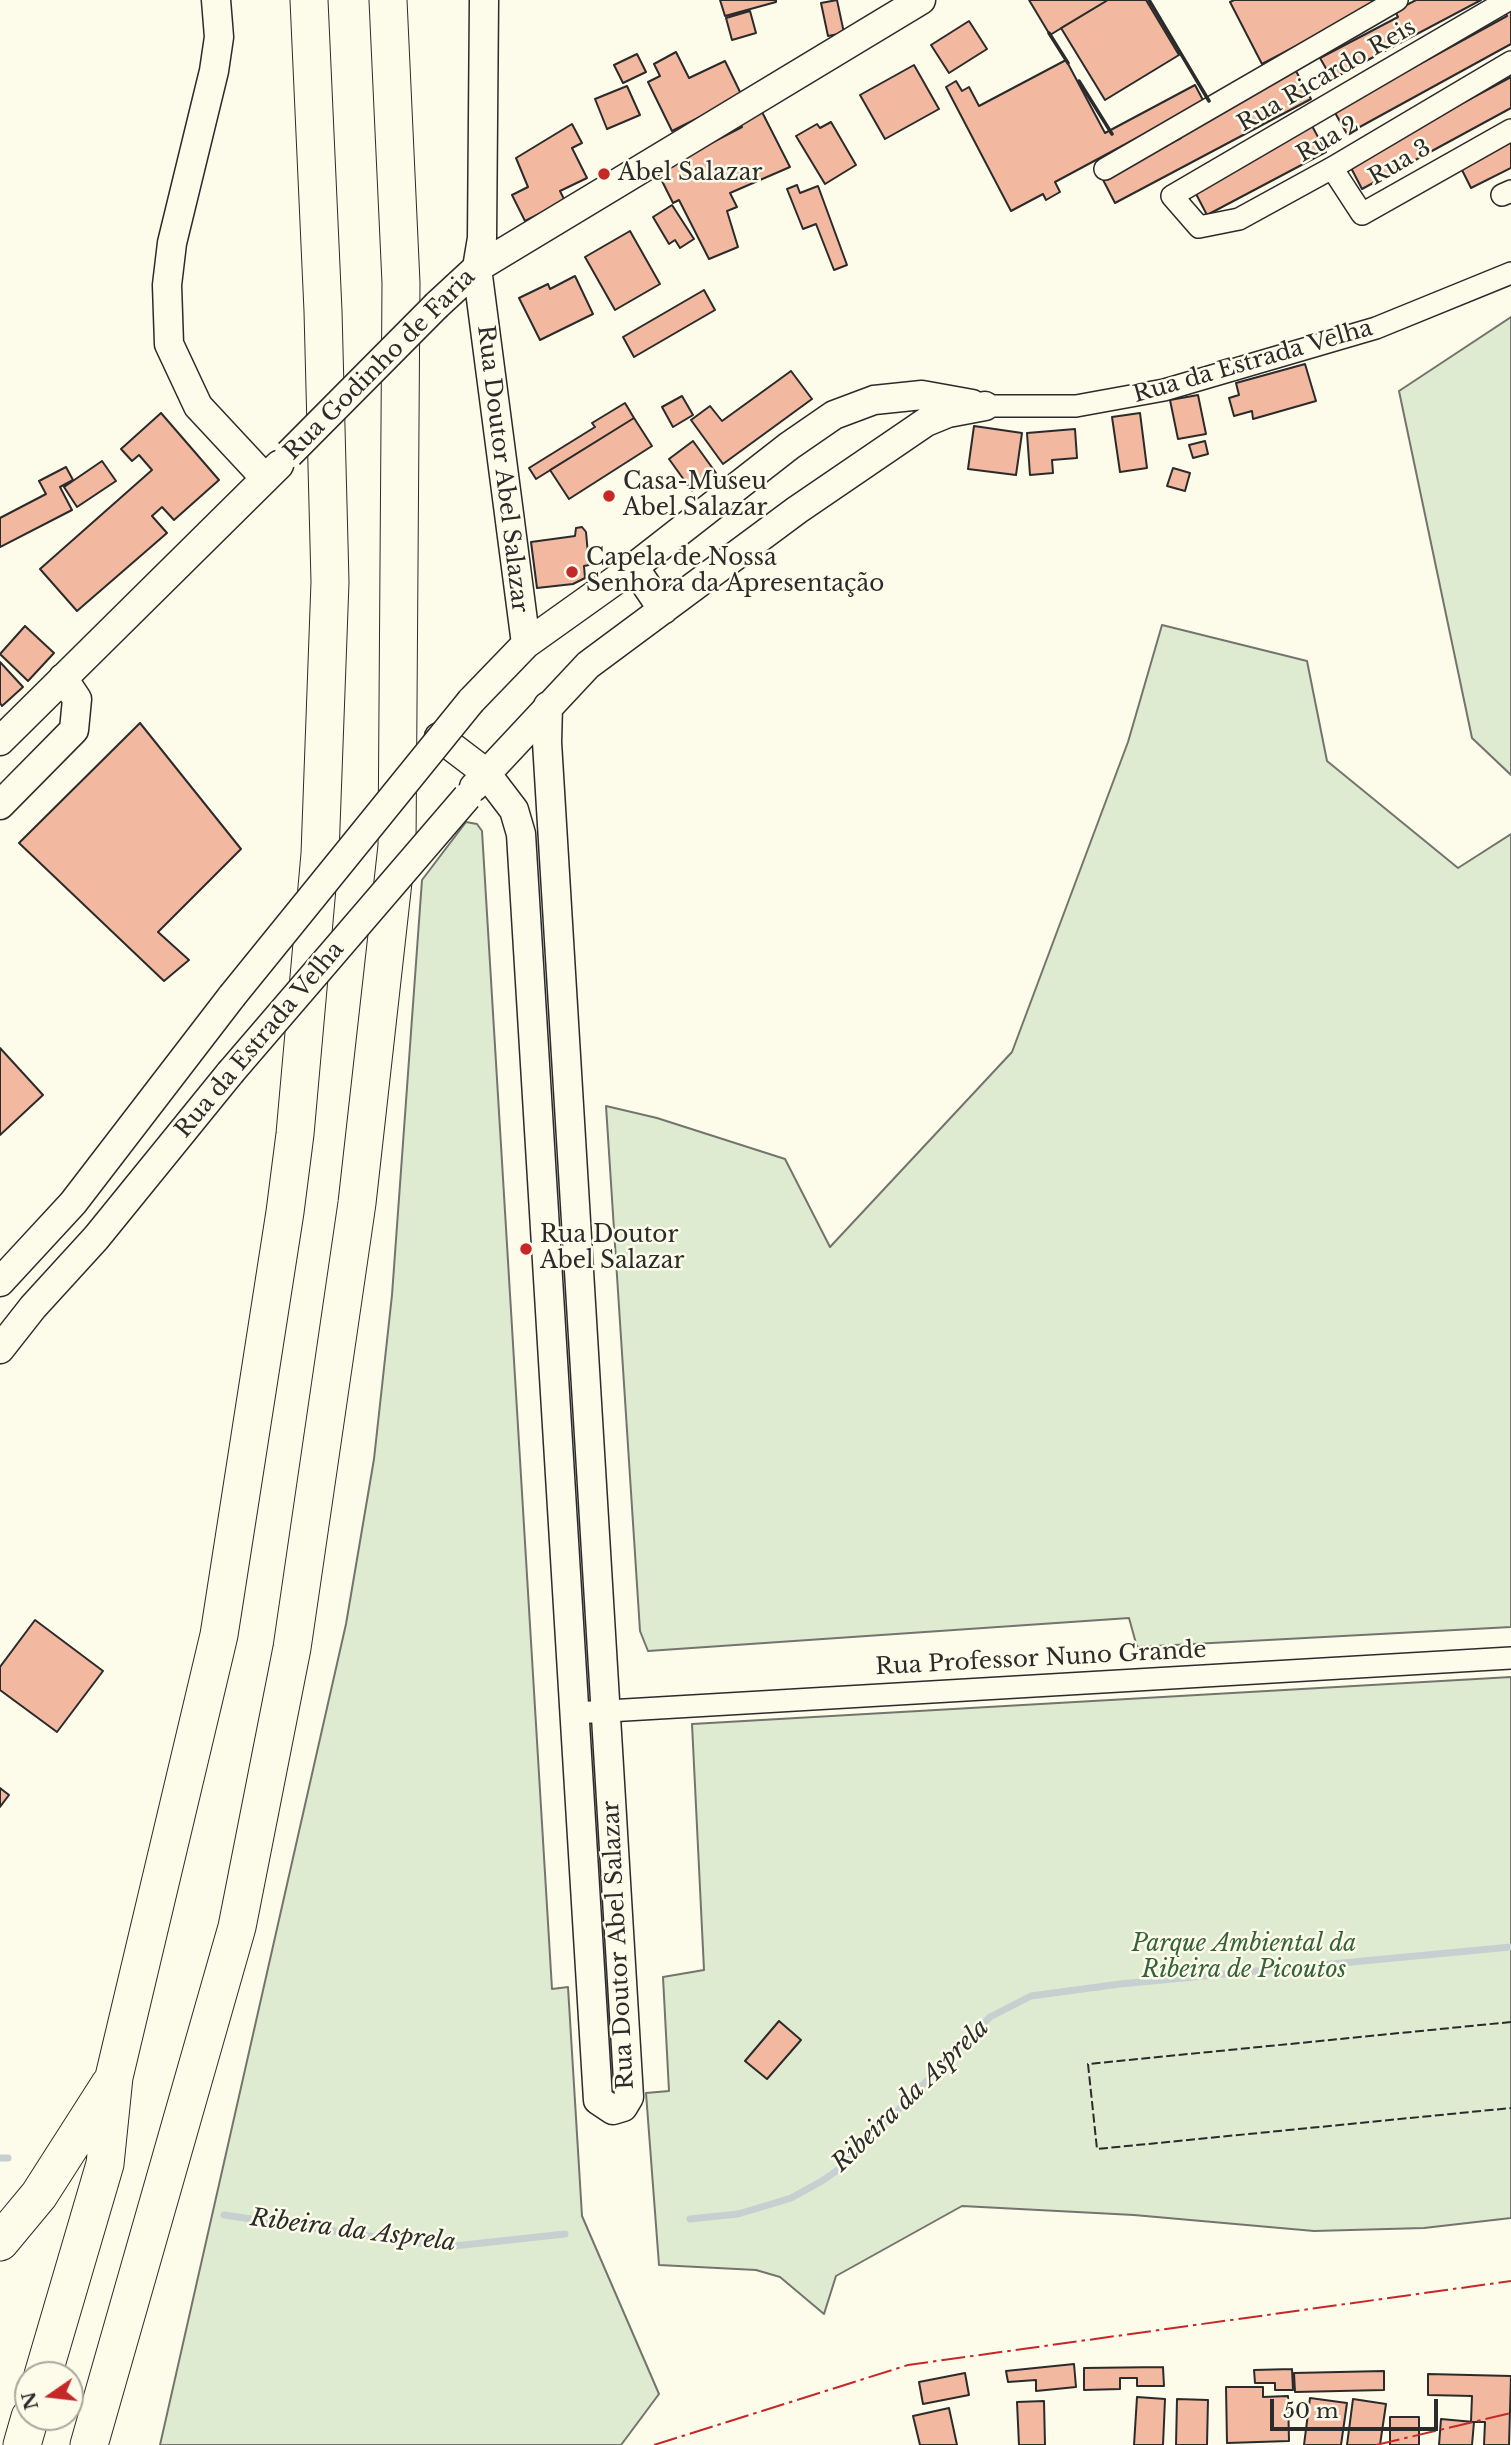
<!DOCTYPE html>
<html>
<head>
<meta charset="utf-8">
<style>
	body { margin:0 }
	#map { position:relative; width:1511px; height:2445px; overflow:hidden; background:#fdfbea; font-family:"Libre Baskerville",serif }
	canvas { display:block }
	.north { position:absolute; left:14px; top:2361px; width:70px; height:70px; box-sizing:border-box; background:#fdfbea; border:2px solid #a9a89e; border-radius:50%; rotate:256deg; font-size:19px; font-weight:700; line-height:28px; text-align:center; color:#2b2b2b }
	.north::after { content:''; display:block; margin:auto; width:24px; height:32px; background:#c62828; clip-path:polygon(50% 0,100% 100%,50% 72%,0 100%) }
	.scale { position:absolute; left:1270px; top:2399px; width:168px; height:32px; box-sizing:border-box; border:4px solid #2b2b2b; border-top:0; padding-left:9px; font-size:21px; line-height:24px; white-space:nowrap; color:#2b2b2b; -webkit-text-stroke:5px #fdfbea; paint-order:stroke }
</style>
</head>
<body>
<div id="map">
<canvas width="1511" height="2445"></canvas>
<div class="north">N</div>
<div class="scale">50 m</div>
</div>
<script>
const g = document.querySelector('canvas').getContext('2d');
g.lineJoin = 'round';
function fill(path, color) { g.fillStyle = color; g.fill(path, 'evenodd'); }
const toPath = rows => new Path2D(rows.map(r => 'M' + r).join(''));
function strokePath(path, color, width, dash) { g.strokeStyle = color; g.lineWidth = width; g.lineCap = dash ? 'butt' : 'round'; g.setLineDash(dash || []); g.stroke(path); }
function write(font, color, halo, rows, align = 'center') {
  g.font = font + ' "Libre Baskerville",serif'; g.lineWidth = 5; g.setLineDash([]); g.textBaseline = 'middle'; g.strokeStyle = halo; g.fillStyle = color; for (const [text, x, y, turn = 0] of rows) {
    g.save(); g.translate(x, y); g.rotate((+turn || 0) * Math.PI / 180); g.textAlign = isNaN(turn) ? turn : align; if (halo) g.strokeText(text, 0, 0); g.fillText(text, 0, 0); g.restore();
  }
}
const green = toPath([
	[1511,317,1511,775,1472,738,1399,391,1511,317],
	[1162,625,1307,661,1327,761,1458,868,1511,834,1511,1627,1137,1647,1129,1618,648,1651,640,1631,606,1106,657,1118,785,1159,830,1247,1012,1052,1128,742,1162,625],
	[466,822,477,824,482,831,552,1989,568,1987,582,2216,659,2394,621,2445,160,2445,346,1624,374,1459,392,1295,422,880,466,822],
	[1511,1677,1511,2218,1424,2228,1314,2231,1134,2215,962,2206,836,2276,824,2314,780,2277,756,2270,659,2265,646,2093,669,2091,663,1977,704,1970,692,1724,1511,1677]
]);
const stream = toPath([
	[0,2158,8,2158],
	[224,2215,445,2247,565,2234],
	[690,2219,738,2214,765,2206,791,2198,822,2181,842,2167,990,2017,1031,1996,1120,1984,1511,1947]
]);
const building = toPath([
	[720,0,776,0,776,2,725,16,720,0],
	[837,0,844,33,828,36,821,3,837,0],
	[1029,0,1108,0,1050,35,1029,0],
	[1108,0,1146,0,1179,55,1105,100,1061,28,1108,0],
	[1234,0,1379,0,1380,2,1262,64,1230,2,1234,0],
	[1416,0,1481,0,1332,79,1320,58,1398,17,1395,11,1416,0],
	[1511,9,1511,44,1347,134,1334,111,1507,16,1505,12,1511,9],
	[750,11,756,33,732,40,726,18,750,11],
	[969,21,987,49,949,73,931,45,969,21],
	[676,52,689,78,725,61,742,96,672,131,648,82,660,76,654,64,676,52],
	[637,54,646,72,623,83,614,65,637,54],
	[1066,60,1105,133,1195,85,1204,102,1055,182,1060,192,1046,200,1043,194,1011,211,946,87,956,81,962,91,969,87,979,106,1066,60],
	[914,65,939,109,885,139,860,95,914,65],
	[1296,71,1311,99,1115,203,1100,174,1144,157,1181,138,1177,131,1296,71],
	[1511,77,1511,108,1362,189,1349,164,1511,77],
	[627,86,640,115,607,129,595,99,627,86],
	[762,112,790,167,730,193,737,207,727,211,738,247,709,259,679,200,673,203,657,171,742,127,739,123,762,112],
	[831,122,856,165,825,184,796,136,817,124,820,128,831,122],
	[572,124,582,143,572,148,587,178,560,191,565,201,525,221,512,195,528,187,516,158,572,124],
	[1311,124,1326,152,1207,215,1195,192,1311,124],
	[1511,138,1511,168,1471,188,1459,164,1511,138],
	[797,185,800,193,818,186,847,265,834,270,816,224,803,229,787,189,797,185],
	[672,205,694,239,680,248,675,240,669,244,653,217,672,205],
	[630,231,660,284,615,310,585,257,630,231],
	[575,276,593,314,540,340,519,298,548,284,550,289,575,276],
	[704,290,715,310,634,357,623,337,704,290],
	[1305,364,1316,401,1253,419,1252,411,1234,416,1229,398,1239,395,1236,383,1305,364],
	[791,371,812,399,723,464,691,420,710,406,722,421,791,371],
	[1198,395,1206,434,1178,439,1170,400,1198,395],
	[682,396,693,415,673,427,662,407,682,396],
	[625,403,634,418,536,479,529,468,595,427,592,423,625,403],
	[161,413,219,480,174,520,162,507,152,516,167,533,77,611,40,569,152,470,139,455,132,461,121,449,161,413],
	[1140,413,1147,468,1120,472,1112,417,1140,413],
	[634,418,652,446,569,499,550,470,634,418],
	[974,426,1022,433,1016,475,968,469,974,426],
	[1075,429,1077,458,1052,460,1053,473,1030,475,1027,433,1075,429],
	[693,441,716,473,692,491,669,459,693,441],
	[1205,441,1208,454,1193,458,1189,445,1205,441],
	[102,461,116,481,77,507,64,487,102,461],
	[66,467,73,480,60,487,72,510,0,547,0,518,46,494,39,481,66,467],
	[1173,468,1190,473,1185,491,1167,486,1173,468],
	[582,527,586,532,589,565,584,566,585,578,573,584,537,588,531,542,575,536,576,528,582,527],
	[25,626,54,653,28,681,0,654,25,626],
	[0,662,23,687,2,706,0,703,0,662],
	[140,723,241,849,158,932,189,960,164,981,19,843,140,723],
	[0,1048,43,1095,0,1135,0,1048],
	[35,1620,103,1671,57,1732,0,1690,0,1667,35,1620],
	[0,1788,9,1795,0,1807,0,1788],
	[779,2021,801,2040,767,2079,745,2061,779,2021],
	[1074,2364,1076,2387,1036,2391,1036,2380,1008,2382,1006,2371,1074,2364],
	[1163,2367,1164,2386,1137,2386,1137,2378,1120,2378,1120,2389,1084,2390,1084,2368,1163,2367],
	[1292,2369,1293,2390,1275,2390,1275,2383,1255,2383,1254,2370,1292,2369],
	[1384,2371,1384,2390,1295,2392,1294,2373,1384,2371],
	[965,2373,969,2395,923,2404,919,2382,965,2373],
	[1428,2374,1511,2376,1509,2445,1484,2445,1485,2422,1471,2422,1472,2396,1428,2395,1428,2374],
	[1226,2387,1263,2387,1263,2397,1288,2396,1289,2441,1227,2443,1226,2387],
	[1137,2397,1165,2399,1163,2445,1134,2445,1137,2397],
	[1310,2398,1347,2403,1341,2445,1304,2445,1310,2398],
	[1177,2399,1208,2400,1207,2445,1176,2445,1177,2399],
	[1353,2399,1386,2404,1380,2445,1347,2445,1353,2399],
	[1044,2401,1045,2445,1019,2445,1017,2402,1044,2401],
	[949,2408,957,2445,920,2445,913,2416,949,2408],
	[1390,2417,1419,2417,1419,2445,1390,2445,1390,2417],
	[1441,2419,1474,2422,1472,2445,1439,2445,1441,2419]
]);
const street = toPath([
	[1508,0,1172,196,1199,227,1239,219,1332,168,1511,62],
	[1332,168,1362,214,1511,130],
	[1105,169,1397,0],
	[1502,195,1511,191],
	[985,406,1076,406,1164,390,1376,328,1511,273],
	[574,1713,1511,1658]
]);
const secondary = toPath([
	[216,0,219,37,214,71,172,243,167,285,169,344,198,406,265,478],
	[484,0,482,238,477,268,526,644],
	[437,305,477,268,921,0],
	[634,567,663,610],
	[471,701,526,644,634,567,789,446,834,415,874,400,922,395,972,404],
	[439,737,485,772,514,810,521,834,598,2100,613,2110,623,2107,629,2097,547,742,548,706],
	[0,741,279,465],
	[474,787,588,665,797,510,926,422,948,413,985,406],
	[0,805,74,730,77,699,63,678],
	[0,1282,73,1203,232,996],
	[0,1349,33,1307,96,1238,230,1073]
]);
const highway = toPath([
	[0,2242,39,2195,110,2084],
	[43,2375,105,2164,114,2077,219,1635,285,1212,295,1134,320,854,330,582,323,311,309,0],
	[22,2445,30,2417],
	[89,2445,237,1927,292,1648,357,1203,397,846,401,283,388,0]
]);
const secondaryBridge = toPath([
	[289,454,437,305],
	[232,996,471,701],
	[230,1073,467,797]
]);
const fence = toPath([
	[1511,2022,1088,2064,1097,2149,1511,2108]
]);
const wall = toPath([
	[1149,0,1209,101],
	[1049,33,1068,63],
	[1079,81,1112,134]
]);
const power = toPath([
	[654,2445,908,2365,1511,2281],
	[1376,2445,1511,2413]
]);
const markers = [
	[604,174,7,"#c62828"],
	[609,496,7,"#c62828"],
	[572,572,7,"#c62828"],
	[526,1249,7,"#c62828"]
];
const streetNames = [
	["Rua Ricardo Reis",1327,76,-30],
	["Rua 2",1328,140,-30],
	["Rua 3",1400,163,-30],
	["Rua da Estrada Velha",1253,362,-16],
	["Rua Godinho de Faria",380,365,-45],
	["Rua Doutor Abel Salazar",502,469,83],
	["Rua da Estrada Velha",260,1040,-50],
	["Rua Professor Nuno Grande",1041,1659,-3],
	["Rua Doutor Abel Salazar",619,1945,-93]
];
const poiNames = [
	["Abel Salazar",618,174],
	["Casa-Museu",623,483],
	["Abel Salazar",623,509],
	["Capela de Nossa",586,559],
	["Senhora da Apresentação",586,585],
	["Rua Doutor",540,1236],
	["Abel Salazar",540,1262]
];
const parkNames = [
	["Parque Ambiental da",1244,1945],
	["Ribeira de Picoutos",1244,1971]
];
const waterNames = [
	["Ribeira da Asprela",911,2096,-44],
	["Ribeira da Asprela",353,2231,7]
];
fill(green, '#deebd1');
strokePath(green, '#74746e', 2);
strokePath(stream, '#c7d0d0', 7);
fill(building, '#f2b8a0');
strokePath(building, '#2b2b2b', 2);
strokePath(street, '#2b2b2b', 24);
strokePath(secondary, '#2b2b2b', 31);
strokePath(highway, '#2b2b2b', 39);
strokePath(street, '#fdfbea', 21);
strokePath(secondary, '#fdfbea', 28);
strokePath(highway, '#fdfbea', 37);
strokePath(secondaryBridge, '#2b2b2b', 31, []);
strokePath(secondaryBridge, '#fdfbea', 28);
strokePath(fence, '#2b2b2b', 2, [9, 3.5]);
strokePath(wall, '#2b2b2b', 3.5);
strokePath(power, '#c62828', 2, [24, 5, 3.5, 5]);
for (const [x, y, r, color] of markers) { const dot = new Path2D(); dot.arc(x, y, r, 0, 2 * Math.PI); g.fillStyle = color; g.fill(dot); strokePath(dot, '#fdfbea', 2.5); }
write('23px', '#2b2b2b', '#fdfbea', streetNames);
write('23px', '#2b2b2b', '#fdfbea', poiNames, 'left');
write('italic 23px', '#34623c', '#fdfbea', parkNames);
write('italic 24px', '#2b2b2b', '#fdfbea', waterNames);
</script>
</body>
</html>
